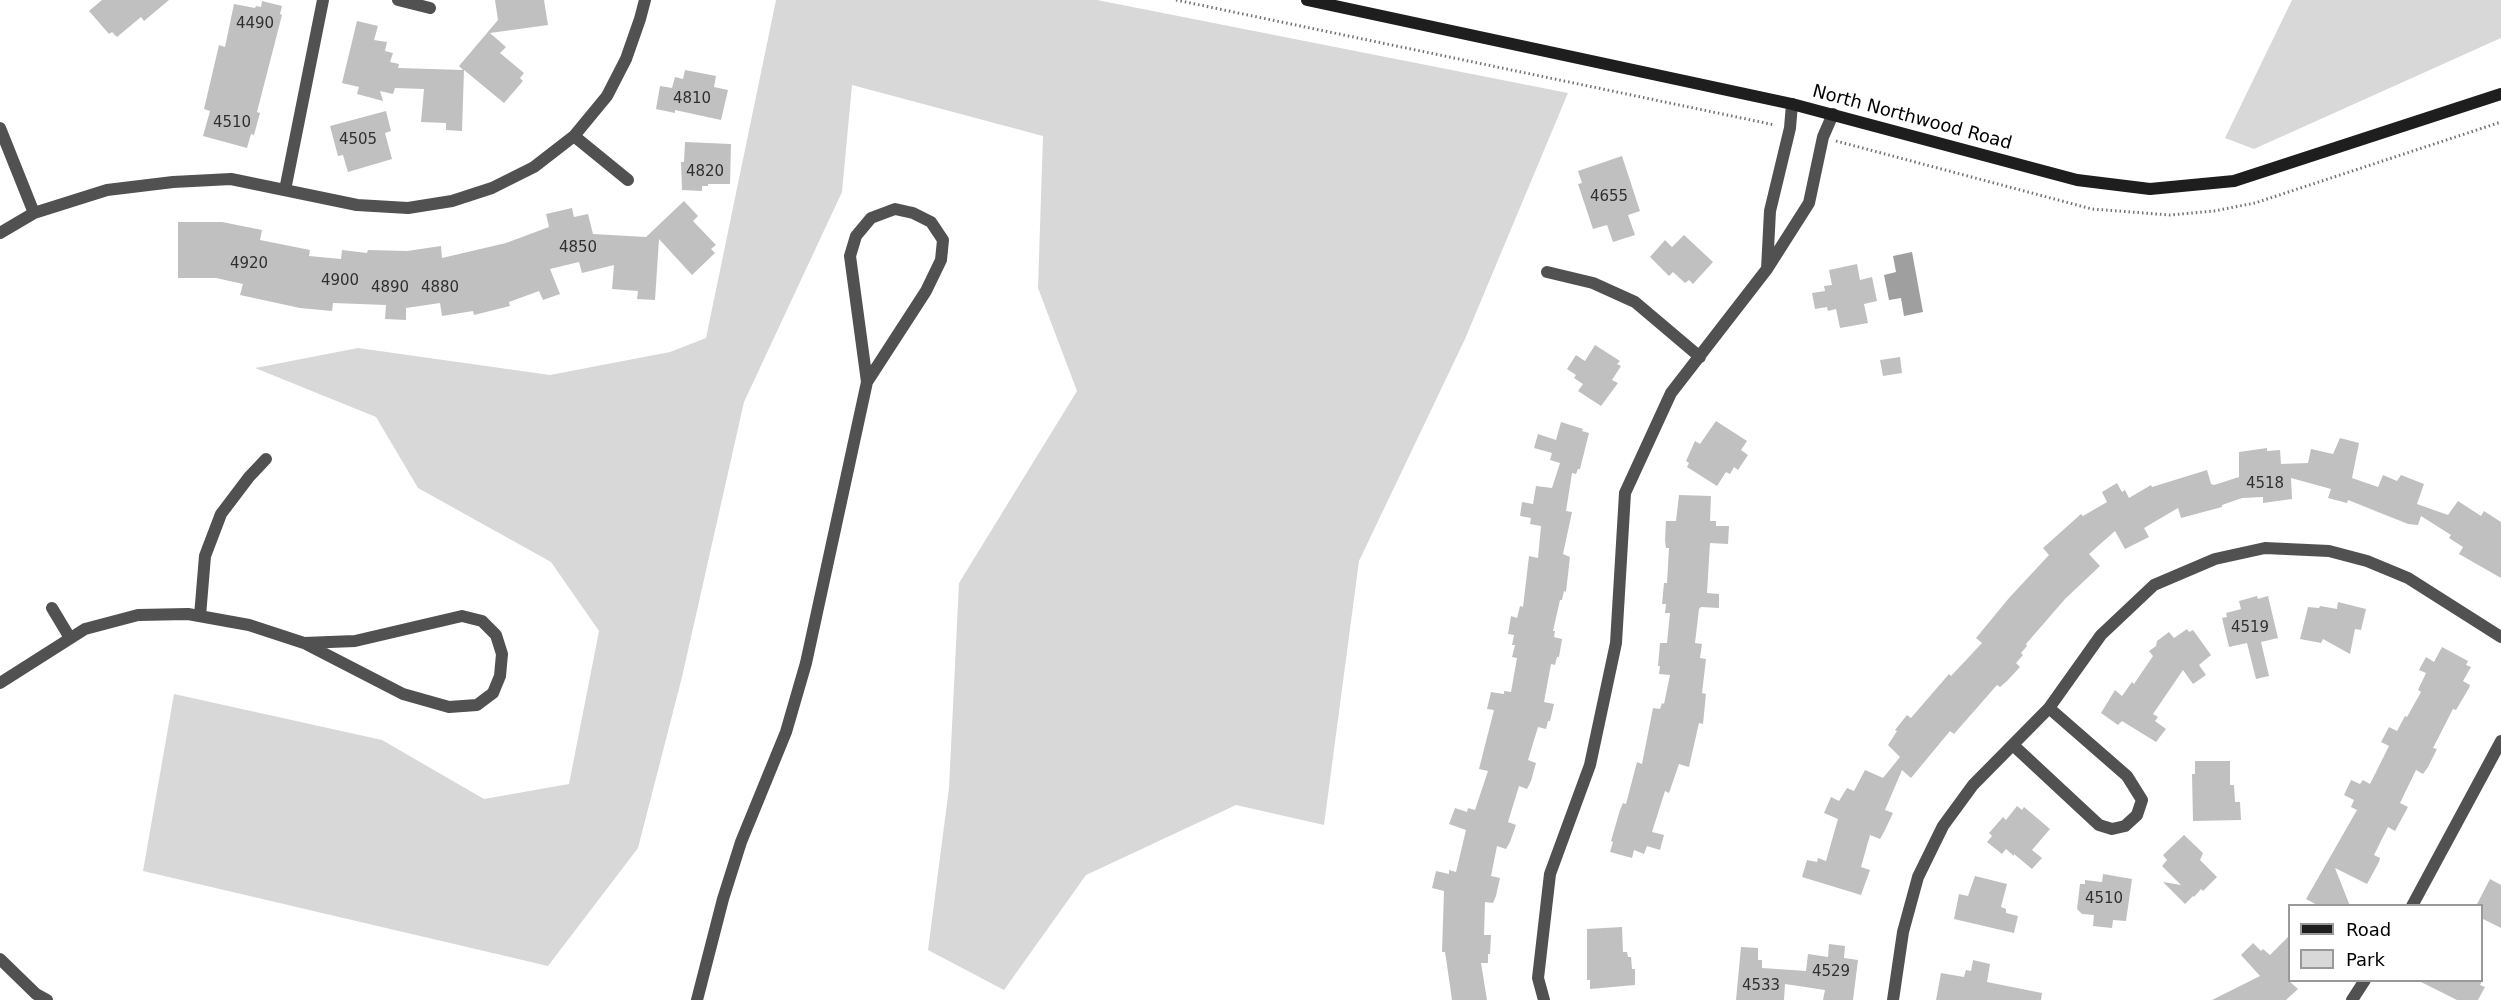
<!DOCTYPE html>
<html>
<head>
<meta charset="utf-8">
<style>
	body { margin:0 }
	#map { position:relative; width:2501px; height:1000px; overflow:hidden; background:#fff; font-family:"DejaVu Sans",sans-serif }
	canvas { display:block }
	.legend { position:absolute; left:2288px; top:904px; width:195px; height:78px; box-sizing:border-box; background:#fff; border:2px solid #999; margin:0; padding:8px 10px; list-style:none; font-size:18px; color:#000 }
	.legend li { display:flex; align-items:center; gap:12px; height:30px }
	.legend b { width:30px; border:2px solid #999 }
</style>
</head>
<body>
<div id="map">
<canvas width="2501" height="1000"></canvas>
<ul class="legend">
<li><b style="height:8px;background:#1e1e1e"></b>Road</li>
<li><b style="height:16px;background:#d8d8d8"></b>Park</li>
</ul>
</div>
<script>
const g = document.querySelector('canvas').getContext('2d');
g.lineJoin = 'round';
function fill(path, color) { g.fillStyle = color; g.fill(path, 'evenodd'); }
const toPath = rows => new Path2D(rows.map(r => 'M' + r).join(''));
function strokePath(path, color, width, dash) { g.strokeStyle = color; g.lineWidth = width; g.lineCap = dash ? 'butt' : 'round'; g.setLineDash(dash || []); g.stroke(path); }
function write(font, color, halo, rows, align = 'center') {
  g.font = font + ' "DejaVu Sans",sans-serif'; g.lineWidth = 6; g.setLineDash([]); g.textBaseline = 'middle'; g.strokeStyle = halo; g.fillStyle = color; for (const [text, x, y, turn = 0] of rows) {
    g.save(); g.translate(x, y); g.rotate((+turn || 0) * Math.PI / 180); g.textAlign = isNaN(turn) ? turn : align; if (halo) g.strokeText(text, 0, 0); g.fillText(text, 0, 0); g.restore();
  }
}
const green = toPath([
	[776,0,1097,0,1568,93,1465,339,1359,561,1324,825,1236,805,1086,875,1004,990,928,950,949,788,959,583,1077,391,1038,288,1043,136,852,85,842,192,744,402,682,677,638,848,548,966,143,871,174,694,382,740,484,799,569,784,599,631,551,562,418,488,376,417,255,368,358,348,550,375,670,352,706,338],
	[2292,0,2501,0,2501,38,2254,149,2225,138]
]);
const water = toPath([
	[1912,252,1923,312,1904,316,1901,298,1889,300,1884,275,1896,272,1893,256]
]);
const building = toPath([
	[102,0,169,0,144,21,141,17,117,37,112,32,109,34,89,11],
	[495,0,544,0,548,25,490,33,506,47,500,53,524,73,520,78,523,81,504,103,464,70,462,131,446,130,446,123,421,122,424,89,395,88,393,94,380,91,383,101,357,94,359,87,342,83,357,21,378,26,374,40,387,42,385,51,393,53,390,62,399,64,398,68,463,70,459,66,498,20],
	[262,1,282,6,280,14,282,15,257,112,260,113,254,135,251,134,247,148,203,136,210,111,204,109,219,45,225,47,234,4,255,8,256,6,261,7],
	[685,70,716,76,714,87,728,90,721,120,675,110,675,113,656,109,660,86,672,88,675,77,683,79],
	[386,111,391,131,385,133,392,159,348,172,343,155,338,156,330,126],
	[685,142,731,144,730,184,708,184,708,186,702,186,702,191,682,190,681,162,684,162],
	[1622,156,1640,211,1628,215,1635,235,1613,242,1607,225,1593,229,1578,184,1582,183,1578,171],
	[684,201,698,216,693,221,716,245,711,249,715,253,692,275,659,239,655,300,637,299,638,291,612,289,614,265,582,273,579,262,550,269,560,294,543,300,539,291,509,302,510,306,474,315,473,311,442,316,440,303,406,308,406,320,385,319,386,305,333,303,332,311,300,308,240,295,243,284,216,278,178,278,178,222,222,222,262,230,260,240,310,250,309,256,341,259,342,250,367,253,368,250,407,251,441,246,442,258,506,243,549,227,546,214,572,208,574,217,588,214,593,234,646,237],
	[1684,235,1713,262,1693,284,1689,280,1685,283,1673,272,1669,276,1650,257,1665,240,1672,247],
	[1857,264,1860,280,1872,277,1877,301,1864,304,1868,323,1840,328,1836,309,1828,311,1827,307,1815,309,1812,293,1825,291,1824,286,1832,285,1829,270],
	[1595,345,1620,361,1617,364,1621,366,1612,380,1618,383,1601,406,1578,391,1583,384,1574,378,1576,375,1567,369,1576,355,1585,361],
	[1900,357,1902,373,1883,376,1880,360],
	[1716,421,1747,441,1741,450,1748,455,1738,470,1734,467,1730,474,1726,472,1717,486,1687,467,1689,463,1686,461,1695,441,1700,444],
	[1561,422,1583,429,1582,431,1589,433,1580,469,1578,469,1576,474,1572,473,1566,511,1572,512,1563,554,1570,557,1566,592,1564,591,1562,600,1560,600,1553,631,1555,631,1554,637,1562,639,1559,657,1557,657,1555,665,1551,664,1544,702,1554,704,1550,721,1548,721,1546,729,1538,727,1528,760,1536,763,1531,781,1527,789,1519,786,1508,822,1516,825,1510,842,1506,849,1497,846,1491,876,1500,878,1496,896,1493,903,1485,902,1484,935,1491,935,1490,954,1488,954,1488,963,1481,963,1487,1000,1452,1000,1446,958,1445,952,1442,952,1444,891,1432,888,1436,871,1449,874,1449,870,1456,872,1466,830,1449,824,1455,808,1467,812,1468,808,1475,810,1488,771,1479,769,1480,765,1494,710,1487,709,1491,692,1504,694,1504,691,1511,692,1517,658,1512,657,1515,645,1512,645,1514,635,1508,634,1511,616,1517,618,1520,606,1523,607,1529,556,1538,558,1541,526,1530,524,1531,518,1520,516,1522,502,1533,504,1536,486,1552,488,1560,463,1550,460,1552,453,1534,448,1538,434,1556,440],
	[2340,438,2359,443,2352,478,2378,487,2383,475,2397,481,2401,475,2424,484,2417,504,2448,515,2458,501,2481,516,2484,511,2501,522,2501,578,2459,554,2463,547,2449,538,2451,535,2421,516,2418,525,2408,524,2348,500,2347,503,2328,498,2331,489,2291,478,2292,499,2263,503,2263,497,2242,498,2222,505,2222,507,2181,518,2178,508,2144,528,2149,537,2125,549,2115,531,2089,554,2100,566,2065,599,2026,644,2027,646,2021,653,2023,655,2016,663,2020,667,2007,681,2000,687,1997,685,1954,734,1950,731,1911,778,1902,770,1885,810,1893,813,1885,830,1880,839,1870,835,1861,867,1870,870,1861,895,1802,877,1807,860,1817,862,1818,858,1826,861,1838,819,1824,813,1831,797,1839,801,1847,788,1854,791,1865,770,1883,778,1900,757,1888,745,1897,731,1895,730,1907,715,1911,718,1949,674,1951,676,1982,643,1976,638,2009,598,2049,555,2043,548,2081,514,2083,516,2107,502,2102,492,2117,483,2122,492,2125,490,2129,498,2151,485,2152,487,2207,470,2211,484,2214,485,2239,477,2239,452,2267,448,2267,451,2280,450,2281,464,2308,463,2311,449,2333,454],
	[1679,495,1711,496,1710,521,1716,521,1716,526,1729,526,1728,544,1710,543,1707,593,1719,594,1719,608,1701,607,1699,609,1695,643,1702,644,1700,658,1706,659,1702,693,1706,694,1703,724,1699,723,1689,767,1679,764,1669,793,1665,791,1652,832,1664,835,1660,850,1647,846,1644,854,1634,850,1632,858,1610,852,1613,842,1611,841,1620,810,1623,803,1626,804,1637,762,1642,764,1653,708,1660,709,1662,703,1664,704,1670,675,1659,674,1660,666,1658,666,1660,643,1667,643,1670,613,1665,613,1666,604,1662,604,1664,583,1667,583,1669,548,1666,548,1665,540,1666,521,1676,521],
	[2257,596,2258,599,2268,596,2278,638,2261,642,2269,676,2256,679,2247,643,2229,647,2222,618,2227,617,2226,613,2241,609,2239,601],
	[2338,602,2366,609,2361,630,2355,629,2350,654,2323,639,2321,643,2300,639,2308,607,2319,608,2320,606,2337,609],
	[2187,629,2189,632,2193,630,2211,655,2199,665,2206,675,2193,684,2183,670,2153,714,2158,717,2155,721,2166,729,2156,742,2122,721,2118,725,2101,713,2115,690,2122,696,2132,682,2134,684,2153,656,2149,651,2156,646,2157,641,2169,632,2174,638],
	[2442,647,2468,661,2466,665,2471,667,2463,681,2470,685,2469,688,2456,710,2453,709,2433,748,2437,749,2428,767,2423,774,2416,770,2400,803,2408,807,2395,831,2388,827,2374,855,2380,858,2379,862,2367,884,2335,868,2350,906,2319,906,2306,899,2357,810,2351,807,2354,800,2344,795,2351,780,2360,784,2363,780,2370,784,2389,746,2381,742,2389,727,2397,731,2405,716,2407,717,2421,692,2418,690,2426,673,2419,670,2426,657,2434,662],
	[2195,761,2230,761,2230,785,2234,785,2235,802,2240,802,2241,820,2193,821,2192,774,2195,774],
	[2017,806,2022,810,2024,807,2050,829,2032,850,2042,858,2032,869,2014,854,2014,856,2006,849,2002,854,1987,842,1992,836,1989,833,2003,817,2006,820],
	[2184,835,2203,853,2200,860,2217,877,2203,891,2201,889,2194,897,2193,896,2185,904,2163,882,2181,885,2162,866,2167,860,2163,855],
	[2103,874,2132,879,2126,921,2113,920,2112,928,2093,926,2094,915,2082,914,2077,909,2080,884,2085,884,2085,880,2102,882],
	[1975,876,2007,884,2001,907,2006,909,2006,913,2018,916,2014,933,1954,919,1959,894,1968,896],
	[2490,879,2501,885,2501,928,2481,918,2481,906,2476,906],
	[1622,927,1623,952,1627,952,1628,957,1631,957,1632,969,1635,969,1635,985,1590,989,1590,980,1587,980,1587,929],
	[2289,936,2289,981,2298,989,2286,1000,2212,1000,2260,976,2241,955,2253,943,2261,951,2263,949,2270,955],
	[1829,944,1845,946,1844,958,1858,960,1853,1000,1823,1000,1825,990,1785,984,1784,1000,1736,1000,1741,947,1758,948,1758,960,1762,960,1762,968,1806,971,1808,954,1828,957],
	[1973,960,1990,964,1987,982,2042,993,2041,1000,1936,1000,1941,973,1964,977,1966,970,1971,971],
	[2419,981,2482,981,2480,985,2485,987,2478,1000,2457,1000]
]);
const path = toPath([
	[1176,0,1775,125],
	[1836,141,2092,209,2170,215,2214,211,2255,203,2501,122]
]);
const street = toPath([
	[398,0,430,8],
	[0,128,34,213],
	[574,136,628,180],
	[285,190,323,0],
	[0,233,34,213,107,190,173,182,231,179,357,205,408,208,452,201,492,188,534,167,574,136,607,96,626,59,640,19,645,0],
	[1767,269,1770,211,1790,128,1792,104],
	[1547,272,1593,283,1635,302,1700,357],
	[52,608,70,638],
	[200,616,205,556,221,514,249,477,266,459],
	[0,683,85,629,138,615,188,614,249,625,304,643,403,694,449,707,477,705,493,693,500,676,502,654,496,635,482,621,462,616,355,641,304,643],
	[2013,745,2099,825,2112,829,2125,826,2137,815,2142,800,2127,776,2049,708],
	[2412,906,2501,741],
	[0,959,36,994,47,1000],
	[697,1000,723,899,741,842,786,732,806,663,867,382,850,256,856,236,871,218,895,209,913,213,931,222,943,240,941,260,926,291,867,382],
	[1544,1000,1538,978,1550,874,1590,765,1616,643,1625,493,1671,393,1767,269,1809,203,1823,137,1833,114],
	[1893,1000,1903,932,1918,877,1943,826,1973,785,2049,708,2101,635,2154,585,2215,559,2265,548,2329,551,2367,561,2408,578,2501,637],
	[2352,1000,2365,980]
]);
const secondary = toPath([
	[1307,0,1792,104,2077,180,2150,189,2234,181,2501,94]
]);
const numberNames = [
	["4490",255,24],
	["4810",692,99],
	["4510",232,123],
	["4505",358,140],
	["4820",705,172],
	["4655",1609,197],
	["4850",578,248],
	["4920",249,264],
	["4900",340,281],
	["4890",390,288],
	["4880",440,288],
	["4518",2265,484],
	["4519",2250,628],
	["4510",2104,899],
	["4529",1831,972],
	["4533",1761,986]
];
const streetNames = [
	["North Northwood Road",1912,118,15]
];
fill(green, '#d8d8d8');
fill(water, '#9f9f9f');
fill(building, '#c0c0c0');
strokePath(path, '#737373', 3, [1.5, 3]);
strokePath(street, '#515151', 12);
strokePath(secondary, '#1e1e1e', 12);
write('15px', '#303030', null, numberNames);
write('18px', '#000', '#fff', streetNames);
</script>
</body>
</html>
